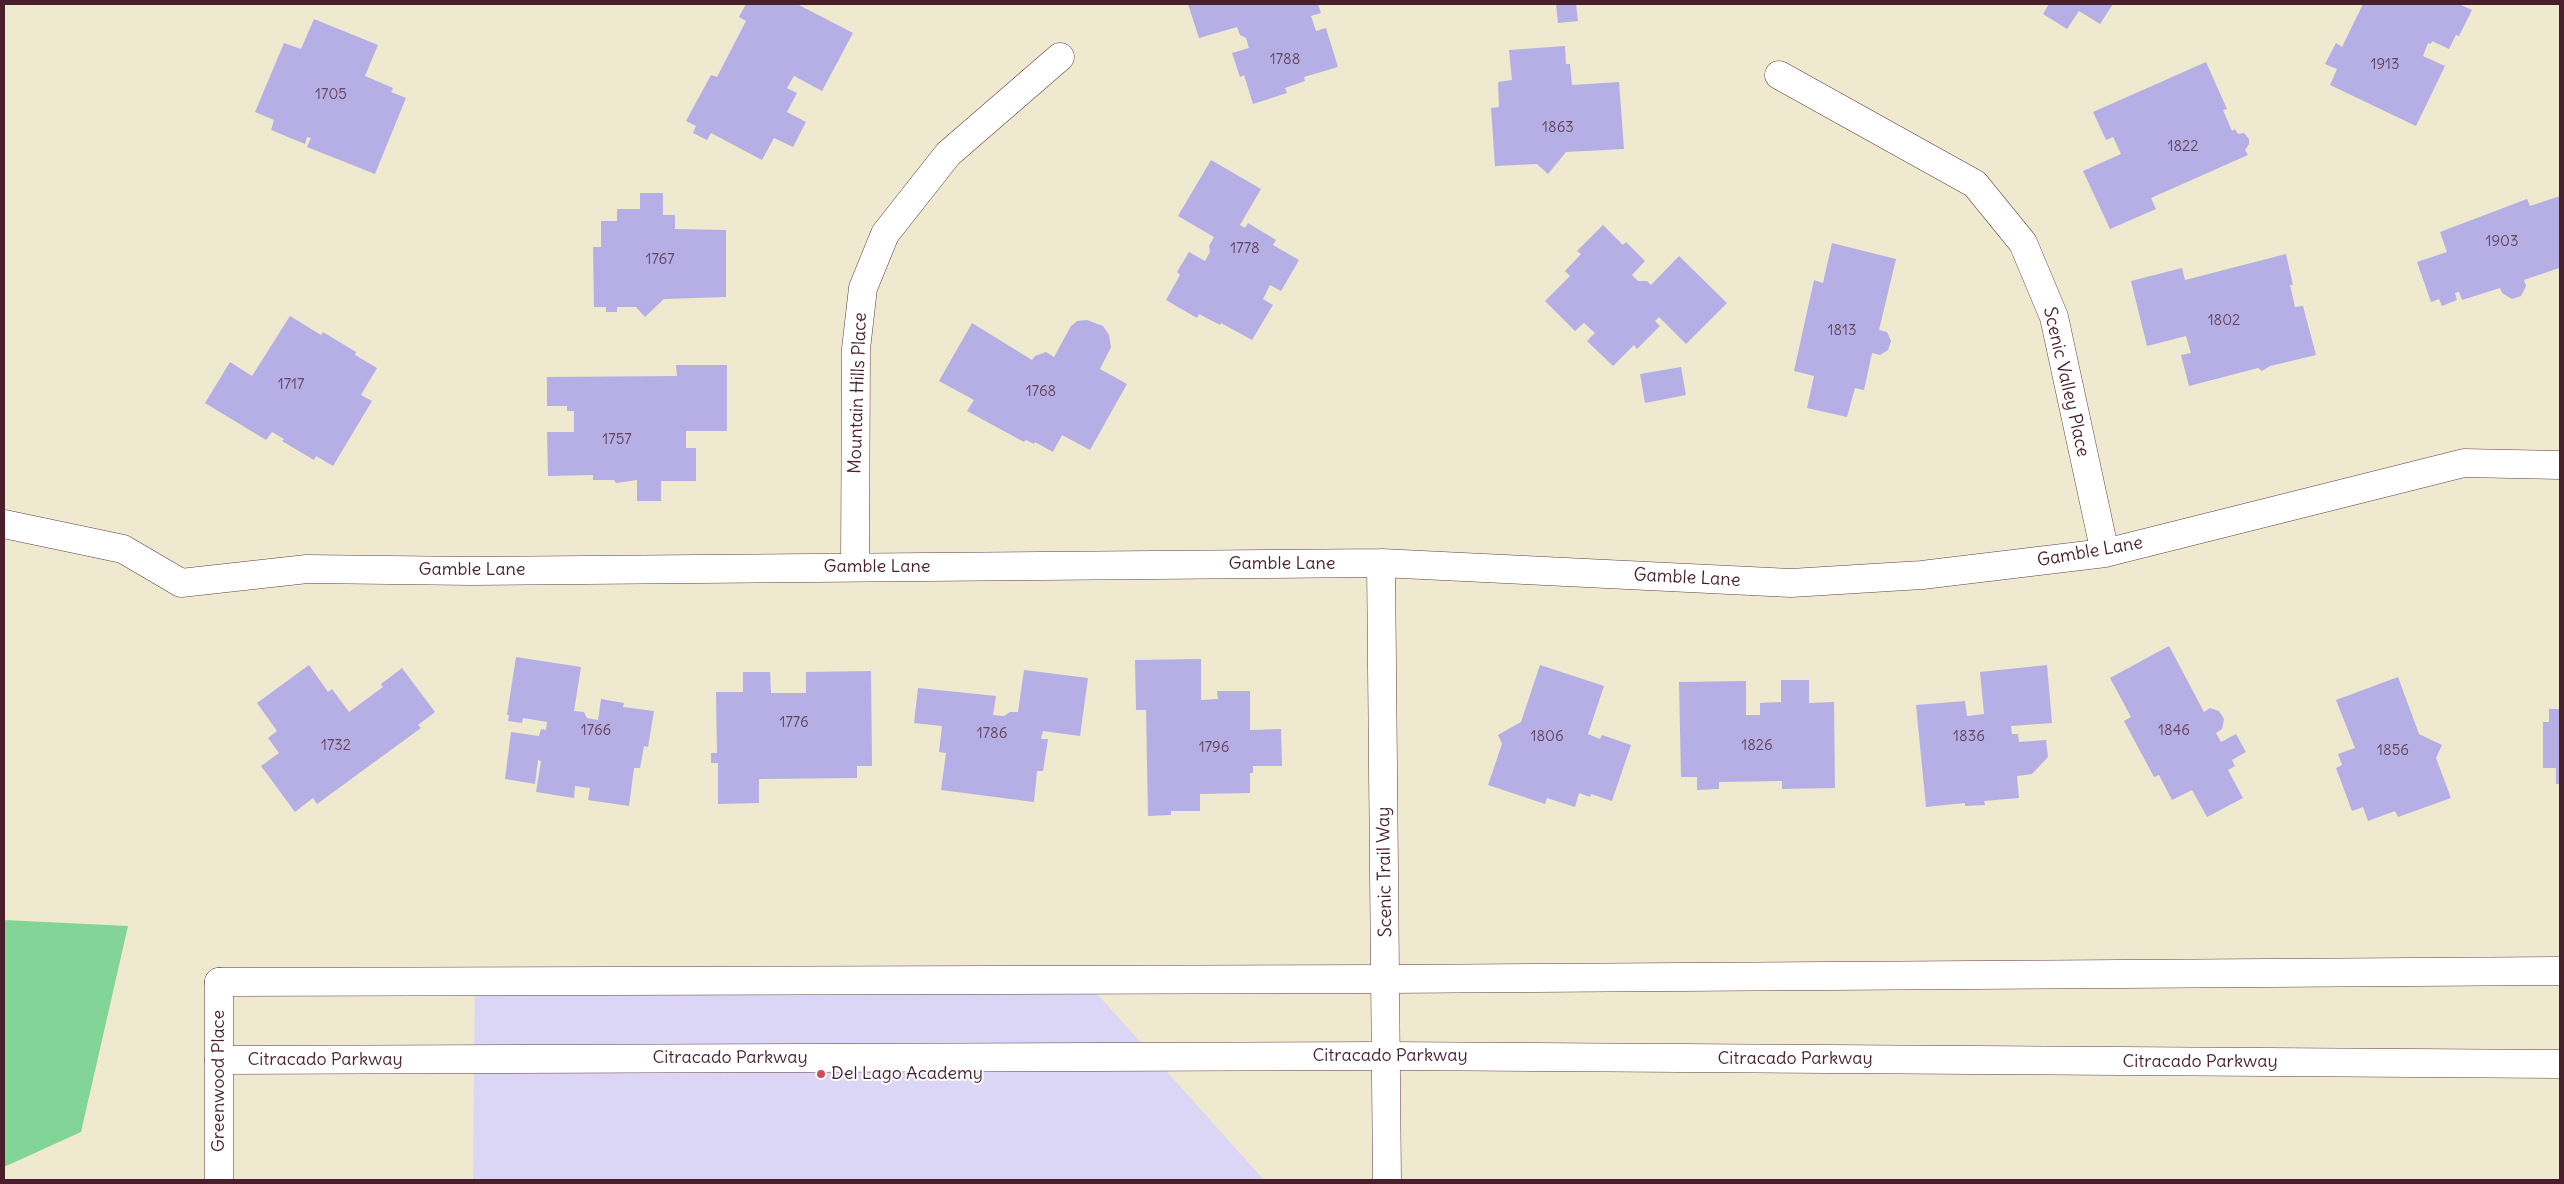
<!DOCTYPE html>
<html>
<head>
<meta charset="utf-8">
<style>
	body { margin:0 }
	#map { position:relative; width:2564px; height:1184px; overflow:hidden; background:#efe9cf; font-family:Delius,sans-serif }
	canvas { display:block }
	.frame { position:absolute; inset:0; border:5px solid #4a1f2b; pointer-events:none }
</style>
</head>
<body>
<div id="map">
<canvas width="2564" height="1184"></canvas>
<div class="frame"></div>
</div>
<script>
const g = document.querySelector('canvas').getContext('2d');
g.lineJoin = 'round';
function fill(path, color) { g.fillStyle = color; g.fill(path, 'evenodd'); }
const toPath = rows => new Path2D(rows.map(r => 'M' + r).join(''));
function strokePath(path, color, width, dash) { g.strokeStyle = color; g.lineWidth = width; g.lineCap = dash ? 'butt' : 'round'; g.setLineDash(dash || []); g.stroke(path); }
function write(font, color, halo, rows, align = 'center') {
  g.font = font + ' Delius,sans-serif'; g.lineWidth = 4; g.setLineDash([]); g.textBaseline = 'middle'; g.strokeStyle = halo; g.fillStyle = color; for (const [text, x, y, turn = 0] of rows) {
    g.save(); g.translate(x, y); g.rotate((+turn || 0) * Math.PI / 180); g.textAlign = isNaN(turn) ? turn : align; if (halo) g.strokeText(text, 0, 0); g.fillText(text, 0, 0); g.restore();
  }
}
const built = toPath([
	[475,968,1074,968,1264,1180,473,1180]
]);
const green = toPath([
	[4,920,128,926,81,1132,4,1167]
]);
const building = toPath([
	[746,4,797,4,853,33,822,91,794,76,787,88,797,93,787,112,806,122,793,147,774,138,762,160,711,133,707,140,693,133,696,126,686,121,711,75,717,77,746,21,739,17],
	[1188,4,1318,4,1321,13,1311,16,1316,31,1326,28,1338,67,1304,77,1305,81,1285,88,1287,93,1253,104,1244,75,1240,77,1232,53,1249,48,1246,38,1240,35,1237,27,1199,38],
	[1556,4,1576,4,1578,21,1558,23],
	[2049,4,2113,4,2100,24,2079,11,2067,29,2043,14],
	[2363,4,2459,4,2472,10,2459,36,2456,35,2449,49,2432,41,2431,44,2428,43,2423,56,2445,66,2416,126,2330,85,2337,69,2325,64,2336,43,2342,47],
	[314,19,378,45,365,76,393,88,391,92,406,98,375,174,307,147,311,138,307,137,305,144,271,130,274,120,255,112,284,43,301,49],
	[1565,46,1566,64,1570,64,1572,85,1619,82,1624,149,1566,152,1548,174,1537,164,1495,166,1491,108,1499,107,1498,82,1512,80,1509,50],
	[2206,62,2227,109,2223,110,2232,131,2235,129,2238,134,2244,133,2249,139,2249,144,2245,150,2248,155,2151,198,2156,209,2110,229,2083,171,2121,154,2113,137,2106,140,2093,112],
	[1211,160,1261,189,1240,225,1245,228,1248,223,1276,240,1273,245,1299,260,1281,291,1270,285,1263,299,1273,305,1252,340,1221,323,1220,325,1199,314,1197,318,1166,300,1180,275,1177,272,1189,252,1205,261,1210,252,1209,246,1214,237,1178,216],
	[640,193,663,193,663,215,675,215,675,229,726,230,726,297,664,299,645,317,636,307,617,307,617,312,606,312,606,307,594,307,593,247,601,247,601,221,617,221,617,209,640,209],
	[2560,196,2559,268,2524,280,2526,286,2521,296,2512,299,2502,293,2500,288,2462,300,2459,292,2455,293,2457,300,2442,306,2439,299,2431,302,2417,262,2447,252,2440,232,2527,199,2530,206],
	[1603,225,1623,245,1626,242,1645,261,1632,275,1638,281,1647,281,1651,285,1679,256,1727,303,1686,344,1659,317,1655,321,1660,326,1637,349,1634,345,1613,366,1587,341,1595,333,1584,323,1575,331,1545,301,1570,276,1565,271,1581,254,1577,251],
	[1832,243,1896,259,1879,330,1887,332,1891,341,1888,350,1880,355,1872,353,1864,390,1855,388,1847,417,1807,408,1814,376,1794,371,1814,280,1823,283],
	[2286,254,2293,285,2290,285,2295,307,2303,306,2316,355,2270,366,2262,371,2258,368,2189,386,2181,355,2191,353,2186,336,2147,346,2131,281,2182,268,2185,280],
	[290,316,321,335,323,332,356,352,355,355,377,368,361,395,372,401,333,466,316,456,314,460,282,441,284,439,272,432,266,440,205,403,230,362,252,376],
	[1087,320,1103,326,1109,335,1111,347,1100,369,1127,384,1090,450,1062,435,1053,452,1035,442,1034,444,1026,440,1024,442,967,411,974,400,939,381,972,323,1032,360,1035,356,1046,352,1054,357,1071,326,1077,321],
	[676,365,727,365,727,431,686,431,686,448,696,448,696,481,661,481,661,501,637,501,637,480,616,483,614,480,593,480,593,475,548,476,547,432,574,432,574,411,567,411,567,406,547,406,547,377,677,376],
	[1681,367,1686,395,1645,403,1640,374],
	[2169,646,2204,712,2210,708,2219,711,2224,719,2222,729,2216,733,2221,742,2236,734,2246,752,2232,760,2235,766,2228,770,2243,798,2207,817,2192,790,2172,800,2159,775,2154,777,2124,721,2131,717,2110,678],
	[516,657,581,667,574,711,584,712,587,718,598,720,601,699,624,703,623,707,654,711,648,747,644,746,640,768,634,768,629,806,588,800,590,788,575,786,574,798,536,792,541,761,538,760,535,784,505,779,511,732,539,736,541,729,546,730,547,722,523,718,522,723,508,721,509,715,507,715],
	[1201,659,1201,700,1218,699,1217,691,1250,691,1250,730,1281,729,1282,766,1253,766,1253,773,1250,773,1250,793,1200,794,1200,811,1171,811,1171,815,1148,816,1146,710,1136,710,1135,660],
	[309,665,328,692,332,689,349,712,383,687,381,684,402,668,435,712,418,725,421,728,317,804,313,798,295,812,261,766,279,753,268,738,277,731,257,703],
	[1540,665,1604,686,1588,734,1600,739,1602,735,1631,745,1612,801,1591,794,1590,797,1579,793,1575,807,1547,798,1545,804,1488,785,1502,744,1498,735,1521,722],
	[2047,665,2052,723,2011,726,2012,734,2018,734,2019,742,2046,740,2048,757,2032,774,2017,776,2019,798,1984,801,1985,805,1965,806,1965,803,1926,807,1916,705,1965,701,1967,716,1984,714,1980,672],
	[1024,670,1088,678,1080,736,1043,731,1041,739,1048,739,1043,771,1037,771,1034,802,941,790,946,753,939,752,942,726,914,723,918,688,996,696,993,715,1004,716,1010,712,1018,712],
	[871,671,872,766,857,766,857,778,759,779,759,803,718,804,718,763,711,763,711,753,717,753,716,692,743,692,743,672,770,672,771,693,806,693,806,672],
	[2398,677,2419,734,2442,745,2436,758,2451,798,2398,817,2395,811,2368,821,2363,807,2352,811,2336,768,2342,765,2338,754,2355,748,2336,700],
	[1781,680,1809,680,1809,703,1834,702,1835,788,1782,789,1782,781,1719,782,1719,789,1697,790,1697,777,1681,777,1679,682,1746,681,1746,715,1760,715,1760,703,1781,702],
	[2549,709,2560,709,2560,784,2556,784,2556,768,2543,768,2543,722,2549,722]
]);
const minor = toPath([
	[1779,75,1975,184,2023,243,2054,317,2105,553],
	[4,524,123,549,181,583,307,569,472,571,1381,563,1791,583,1922,575,2105,553,2464,463,2560,465],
	[1381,563,1387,1180],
	[855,567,856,349,863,288,885,234,948,154,1060,57],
	[219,982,219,1180]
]);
const tertiary = toPath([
	[219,982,1387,979,2560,971],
	[219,1060,1387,1056,2560,1064]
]);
const markers = [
	[821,1074,5,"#d1495b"]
];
const numberNames = [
	["1788",1285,60],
	["1913",2385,65],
	["1705",331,95],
	["1863",1558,128],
	["1822",2183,147],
	["1903",2502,242],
	["1778",1245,249],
	["1767",660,260],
	["1802",2224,321],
	["1813",1842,331],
	["1717",291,385],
	["1768",1041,392],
	["1757",617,440],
	["1776",794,723],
	["1766",596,731],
	["1846",2174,731],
	["1786",992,734],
	["1806",1547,737],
	["1836",1969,737],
	["1732",336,746],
	["1826",1757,746],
	["1796",1214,748],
	["1856",2393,751]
];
const streetNames = [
	["Scenic Valley Place",2066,382,77],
	["Mountain Hills Place",858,393,-88],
	["Gamble Lane",2090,552,-10],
	["Gamble Lane",1282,564],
	["Gamble Lane",877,567],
	["Gamble Lane",472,570],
	["Gamble Lane",1687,578,3],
	["Scenic Trail Way",1385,872,-91],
	["Citracado Parkway",1390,1056],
	["Citracado Parkway",730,1058],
	["Citracado Parkway",1795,1059],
	["Citracado Parkway",325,1060],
	["Citracado Parkway",2200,1062],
	["Greenwood Place",219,1081,-90]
];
const poiNames = [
	["Del Lago Academy",831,1074]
];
fill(built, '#dcd6f6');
fill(green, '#83d597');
fill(building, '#b6afe5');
strokePath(minor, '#633d44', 29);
strokePath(tertiary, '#633d44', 29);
strokePath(minor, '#fff', 28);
strokePath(tertiary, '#fff', 28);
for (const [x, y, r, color] of markers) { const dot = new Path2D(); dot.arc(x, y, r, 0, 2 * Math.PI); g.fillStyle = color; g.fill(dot); strokePath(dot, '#fff', 2); }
write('15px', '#65435a', null, numberNames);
write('18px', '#4a1f2b', '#fff', streetNames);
write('18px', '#4a1f2b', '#fff', poiNames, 'left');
</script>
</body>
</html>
